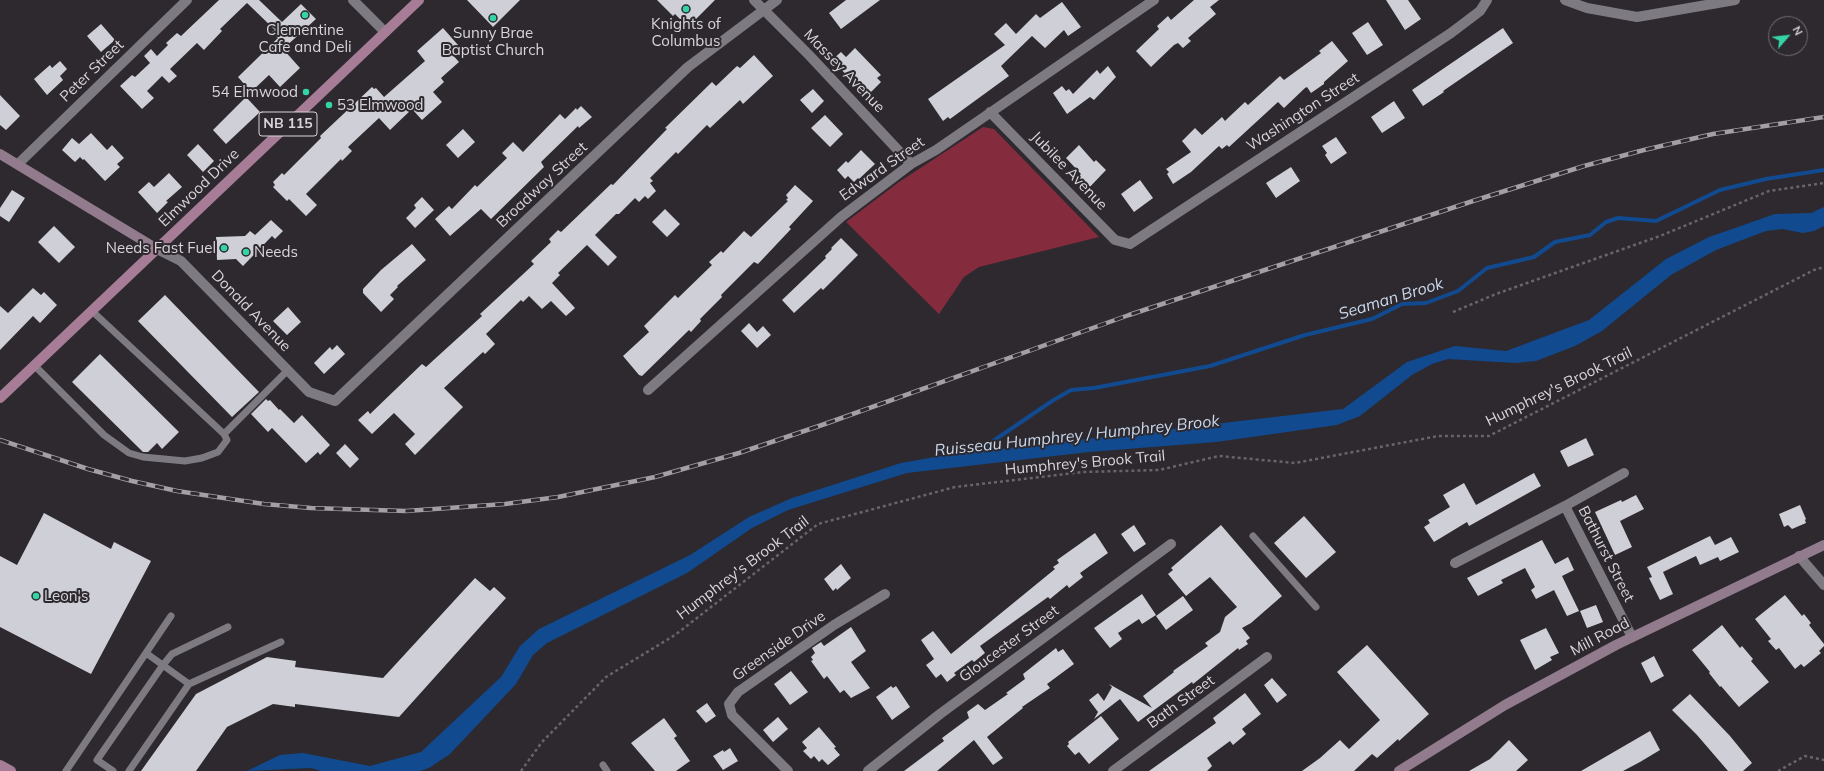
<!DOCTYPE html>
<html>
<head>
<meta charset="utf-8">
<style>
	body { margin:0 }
	#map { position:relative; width:1824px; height:771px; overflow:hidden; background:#2d292f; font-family:Mulish,sans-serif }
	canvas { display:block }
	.north { position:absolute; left:1768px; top:16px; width:40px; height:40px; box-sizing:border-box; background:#2d292f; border:1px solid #716e73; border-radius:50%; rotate:62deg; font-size:11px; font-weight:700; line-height:16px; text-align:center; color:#d8d5d9 }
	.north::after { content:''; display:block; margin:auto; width:14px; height:18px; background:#35d4a7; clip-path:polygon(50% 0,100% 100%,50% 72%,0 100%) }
</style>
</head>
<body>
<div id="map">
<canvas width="1824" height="771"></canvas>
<div class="north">N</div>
</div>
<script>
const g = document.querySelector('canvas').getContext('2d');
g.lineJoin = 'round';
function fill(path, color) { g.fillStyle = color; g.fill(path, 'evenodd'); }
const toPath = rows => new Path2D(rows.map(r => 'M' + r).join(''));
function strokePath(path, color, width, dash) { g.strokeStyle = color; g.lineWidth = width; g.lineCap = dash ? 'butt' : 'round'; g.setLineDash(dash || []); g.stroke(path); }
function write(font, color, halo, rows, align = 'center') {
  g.font = font + ' Mulish,sans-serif'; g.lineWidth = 4; g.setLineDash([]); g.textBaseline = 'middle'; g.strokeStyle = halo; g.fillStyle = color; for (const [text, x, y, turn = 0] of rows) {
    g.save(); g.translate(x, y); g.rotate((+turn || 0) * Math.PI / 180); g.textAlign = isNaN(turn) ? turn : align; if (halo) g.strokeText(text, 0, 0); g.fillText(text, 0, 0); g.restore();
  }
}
const green = toPath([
	[983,127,994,129,1099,237,979,267,964,277,939,314,846,222,899,182]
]);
const water = toPath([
	[1824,207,1824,226,1814,231,1803,233,1782,229,1766,231,1716,250,1671,275,1602,331,1575,346,1536,361,1515,363,1448,359,1432,364,1412,375,1360,416,1337,425,1216,442,1089,452,907,473,788,510,752,528,687,573,547,643,533,655,516,684,450,754,429,768,420,771,321,771,311,768,247,771,280,755,303,753,370,766,421,752,501,677,520,646,539,629,690,555,749,517,792,498,901,463,969,451,978,445,983,451,1343,409,1407,362,1455,346,1506,351,1589,320,1666,259,1709,237,1775,214,1811,213]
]);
const stream = toPath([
	[977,452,1052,401,1071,390,1094,388,1210,366,1305,335,1372,319,1402,304,1426,303,1458,291,1487,268,1534,257,1555,242,1590,235,1606,222,1618,218,1656,221,1720,190,1766,179,1824,170]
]);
const building = toPath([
	[219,0,259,0,282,22,301,4,316,19,283,49,300,68,280,87,269,75,251,92,238,77,278,38,272,32,275,30,247,3,220,29,222,31,204,50,197,43,170,69,177,76,169,83,162,76,147,91,154,98,142,109,120,86,132,75,135,77,150,63,144,56,151,49,157,56,168,45,166,43,177,33,181,36],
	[467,0,520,0,493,27],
	[657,0,715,0,688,27,675,14,673,16],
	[846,0,880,0,841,29,829,13],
	[1194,0,1219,0,1210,7,1216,14,1188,38,1191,41,1183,48,1178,43,1174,45,1151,67,1136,51,1159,29,1157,26,1168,16,1171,20],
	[1386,0,1408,0,1421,19,1405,30],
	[1062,2,1081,27,1068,36,1064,30,1045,48,1032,36,1001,66,1009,76,950,119,948,117,943,121,928,99,1005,45,994,34,1006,23,1016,34,1036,14,1040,18],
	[1368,22,1383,45,1367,55,1352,33],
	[101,24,115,40,101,52,87,36],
	[443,28,458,45,450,52,459,62,441,78,444,82,433,92,442,102,422,120,412,109,390,130,379,118,348,147,352,151,342,161,341,159,306,194,317,205,306,216,289,199,287,201,273,187,275,185,273,182,282,173,284,175,321,138,320,136,372,87,374,89,376,88,384,97,425,61,417,51],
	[1503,28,1513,43,1443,91,1444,92,1423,106,1412,90],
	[1332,41,1348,61,1324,82,1324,84,1311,93,1307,87,1305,88,1284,108,1278,102,1229,147,1227,145,1222,149,1219,146,1191,172,1173,184,1167,174,1169,172,1166,169,1191,152,1182,141,1195,128,1202,135,1222,117,1225,121,1228,118,1245,102,1248,105,1280,76,1284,80,1321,53,1319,51],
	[855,48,881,75,877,78,881,82,867,96,832,60,841,52,846,57],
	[754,55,773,76,743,104,740,100,710,128,707,125,678,154,676,152,650,178,653,181,650,183,656,191,648,199,645,196,639,202,635,198,619,214,616,214,595,235,617,257,608,266,587,245,558,273,560,275,552,283,575,308,566,316,551,301,542,309,529,296,523,302,521,300,486,334,495,344,485,354,483,352,444,388,463,407,415,455,405,444,415,434,394,413,372,434,358,420,368,411,370,414,422,364,426,367,482,316,480,314,534,264,531,261,551,242,549,239,558,230,561,232,611,184,613,185,667,129,665,128,712,82,716,86,737,66,740,68],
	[60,61,67,69,60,76,63,80,47,95,34,79,50,65,52,68],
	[1108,66,1116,77,1094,100,1090,97,1067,114,1053,93,1062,86,1066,91,1069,89,1073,94,1097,70,1100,74],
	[813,89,824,101,812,113,800,100],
	[0,95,20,116,6,130,0,125],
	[246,97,260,112,226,144,213,130],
	[1394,101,1405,118,1382,133,1371,117],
	[581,106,592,117,579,128,578,126,541,162,544,167,491,219,481,209,450,236,435,219,449,206,452,209,475,185,477,187,507,158,502,153,513,142,523,152,560,114,565,119,576,108,577,110],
	[825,115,843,134,830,147,811,128],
	[463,129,475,142,458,158,446,145],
	[91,133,107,150,112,145,124,158,117,164,120,167,105,181,84,159,83,160,80,157,75,162,62,150,72,138,79,144],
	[1336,137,1347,153,1331,164,1325,155,1327,153,1322,146],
	[198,144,214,161,203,172,187,155],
	[1079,145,1094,162,1096,160,1106,170,1086,191,1075,180,1081,174,1066,158],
	[861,150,875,164,859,179,858,178,854,182,848,176,845,179,837,170,846,161,848,163],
	[1291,167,1300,181,1276,198,1266,183],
	[169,173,182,187,166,201,168,202,157,213,138,192,149,182,154,187],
	[1140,180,1153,198,1134,212,1121,194],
	[795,185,813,201,789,227,791,229,758,264,754,262,721,295,722,297,700,319,701,321,691,332,689,330,642,376,639,375,623,356,649,332,644,326,675,295,678,298,712,265,709,262,721,251,723,253,744,231,751,237,788,201,786,200,788,198,786,195],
	[12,190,25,198,9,222,0,216,0,208],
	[422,197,434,210,415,228,406,218,416,208,414,205],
	[665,209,680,224,667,237,652,222],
	[271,220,283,231,275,239,272,236,243,266,236,259,217,260,216,237,245,236,250,231,255,235],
	[54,226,75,247,59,263,38,242],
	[841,238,858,255,823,290,821,288,794,313,782,300,826,258,825,256,832,249,831,248],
	[412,244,426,260,397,286,398,287,390,295,394,299,381,312,363,293,363,289,381,270],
	[33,288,41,295,44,292,57,305,40,323,33,316,0,350,0,306,8,313],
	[165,295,259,392,232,417,138,321],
	[288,307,301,322,287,335,273,321],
	[749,323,757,332,763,326,771,335,757,348,741,331],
	[337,345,345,354,324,374,314,363,330,347,332,350],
	[100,354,179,432,162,449,157,443,148,452,143,452,72,382],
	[266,399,268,401,270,400,279,410,280,409,294,423,302,415,330,445,320,455,318,452,306,463,272,428,268,432,251,414],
	[1586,438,1594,455,1568,467,1560,451],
	[345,444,359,459,350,468,336,453],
	[1534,473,1541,486,1469,526,1467,522,1434,542,1424,527,1430,523,1428,520,1450,507,1443,495,1464,483,1476,505],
	[1636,495,1644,509,1620,521,1632,547,1615,555,1595,512,1621,500,1622,502],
	[1800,505,1806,519,1805,520,1806,523,1792,529,1788,525,1784,527,1779,514],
	[44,513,111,549,114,542,151,561,91,674,0,627,0,556,17,565],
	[1304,516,1336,552,1306,578,1274,543],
	[1134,525,1146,544,1134,552,1121,534],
	[1221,525,1282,596,1251,623,1242,628,1250,638,1246,641,1248,644,1239,650,1238,648,1193,684,1192,682,1138,722,1120,699,1094,719,1098,712,1089,700,1098,693,1104,701,1112,687,1109,684,1152,708,1143,696,1174,672,1173,671,1208,646,1205,643,1220,632,1225,617,1237,607,1210,577,1186,596,1168,574,1173,570,1171,568],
	[1095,533,1108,553,1080,573,1083,577,1069,588,1067,585,1050,599,1048,597,980,646,985,653,974,662,972,660,954,673,956,675,947,682,941,674,936,678,926,665,934,659,921,640,933,631,951,654,1055,569,1053,567,1059,563,1057,560],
	[1710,536,1715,545,1731,537,1739,552,1720,561,1718,557,1700,565,1696,556,1663,572,1673,594,1660,600,1649,578,1652,577,1647,567],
	[1542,540,1555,564,1568,557,1574,570,1562,576,1579,611,1567,616,1554,590,1536,599,1531,590,1535,587,1525,568,1501,580,1503,583,1478,596,1467,578],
	[841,564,851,578,837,590,836,588,833,591,824,579],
	[475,578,490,591,494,587,506,598,399,717,295,704,295,707,273,704,227,727,196,771,141,771,196,694,267,657,296,661,295,667,383,678],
	[1142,594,1156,615,1142,624,1139,619,1118,633,1122,639,1110,648,1094,628],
	[1785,595,1802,616,1804,614,1811,623,1809,625,1824,644,1824,646,1819,651,1821,653,1804,667,1801,664,1795,669,1779,648,1776,650,1768,641,1771,639,1755,619],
	[1183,596,1193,610,1166,630,1156,616],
	[1596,605,1603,622,1587,628,1580,611],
	[1722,625,1740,648,1742,646,1753,659,1751,661,1769,682,1739,707,1721,686,1720,687,1709,673,1710,672,1692,650],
	[851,627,866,651,851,662,870,688,851,698,844,690,840,693,827,676,824,679,811,661,813,660,811,657,815,653,812,648,821,642,824,646],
	[1546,628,1559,653,1550,657,1552,660,1535,670,1520,640],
	[1367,645,1429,714,1399,741,1398,739,1377,758,1372,754,1354,771,1302,771,1320,758,1340,740,1349,749,1380,720,1337,672],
	[1056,648,1058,652,1063,649,1074,664,1047,684,1050,688,1022,707,1023,708,987,737,1003,758,993,765,974,740,937,771,904,771,944,741,942,738,969,718,967,712,978,704,985,710,1008,694,1006,693,1025,679,1023,674],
	[1654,656,1664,676,1651,683,1641,663],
	[791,671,808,692,790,705,774,684],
	[1272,678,1287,695,1277,703,1264,685],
	[891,686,893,688,896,686,910,707,892,720,876,697],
	[1245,693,1261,714,1242,729,1246,734,1233,745,1230,741,1207,758,1212,766,1207,771,1149,771,1216,723,1213,718],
	[1690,694,1730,736,1752,763,1743,771,1728,771,1697,735,1672,710],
	[707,703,716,716,706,723,696,711],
	[1101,716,1119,739,1089,764,1079,752,1075,755,1067,746,1069,744,1068,742],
	[778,717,788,729,773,742,763,730],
	[664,718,677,736,674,738,690,761,676,771,655,771,631,743],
	[819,727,836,747,834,748,840,755,828,765,822,759,819,762,814,756,811,759,803,751,807,748,802,742],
	[1650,731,1660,750,1640,762,1623,771,1581,771],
	[1509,740,1528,760,1516,771,1469,771,1490,759],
	[730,748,738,761,723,770,713,756,723,750,724,752]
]);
const path = toPath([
	[1453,312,1496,294,1660,236,1769,191,1824,183],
	[521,771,542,742,606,677,675,635,818,524,955,487,1083,472,1159,470,1219,456,1295,463,1438,436,1489,436,1814,270,1824,267],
	[1778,771,1805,756,1824,760]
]);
const lane = toPath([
	[35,366,104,435,129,453,143,457,185,461,202,458,218,452,227,440,224,434,92,311],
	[224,434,288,370],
	[1253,536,1316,607],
	[146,653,189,684],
	[603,765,607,771],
	[66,771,171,616],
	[113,771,97,760,163,665,172,654,228,627],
	[129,771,189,684,281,642]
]);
const street = toPath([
	[353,0,385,32],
	[754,0,809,55,911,164],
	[1565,0,1587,8,1637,17,1735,0],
	[990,112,1115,240,1130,244,1451,33,1480,11,1487,0],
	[18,164,187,0],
	[157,249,181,261,309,392,335,401,688,67,777,0],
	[648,390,841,217,911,164,936,150,1154,0],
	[1565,506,1632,637],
	[1799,556,1824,585],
	[1455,563,1565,506,1624,473],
	[788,771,732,715,729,704,738,692,834,625,885,594],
	[868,771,940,714,1171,544],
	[1113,771,1267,657]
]);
const secondary = toPath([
	[0,154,157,249],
	[1399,771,1505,705,1616,645,1824,545]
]);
const primary = toPath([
	[0,398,419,0],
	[0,765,11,771]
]);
const rail = toPath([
	[0,440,88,469,132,481,177,491,264,504,311,508,406,511,505,504,558,497,655,477,739,453,822,425,1129,315,1473,201,1584,166,1644,150,1713,134,1824,117]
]);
const markers = [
	[686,9,4,"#35d4a7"],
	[305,15,4,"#35d4a7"],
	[493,18,4,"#35d4a7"],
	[306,92,4,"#35d4a7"],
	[329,105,4,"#35d4a7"],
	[224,248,4,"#35d4a7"],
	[246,252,4,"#35d4a7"],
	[36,596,4,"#35d4a7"]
];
const shields = [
	[288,124,58]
];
const shieldNames = [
	["NB 115",288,124]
];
const poiNames = [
	["Knights of",686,24],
	["Columbus",686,41],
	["Clementine",305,30],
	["Cafe and Deli",305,47],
	["Sunny Brae",493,33],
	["Baptist Church",493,50],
	["54 Elmwood",298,92,"right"],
	["53 Elmwood",337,105,"left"],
	["Needs Fast Fuel",216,248,"right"],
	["Needs",254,252,"left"],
	["Leon's",44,596,"left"]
];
const streetNames = [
	["Peter Street",92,71,-44],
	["Massey Avenue",844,71,46],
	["Washington Street",1303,112,-33],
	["Edward Street",882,169,-35],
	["Jubilee Avenue",1069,171,46],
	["Broadway Street",542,185,-43],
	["Elmwood Drive",199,188,-44],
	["Donald Avenue",251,311,46],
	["Humphrey's Brook Trail",1559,387,-26],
	["Humphrey's Brook Trail",1085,463,-5],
	["Bathurst Street",1606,554,63],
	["Humphrey's Brook Trail",743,568,-37],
	["Mill Road",1600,637,-28],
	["Gloucester Street",1009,644,-36],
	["Greenside Drive",779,646,-35],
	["Bath Street",1181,702,-36]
];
const waterNames = [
	["Seaman Brook",1391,299,-17],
	["Ruisseau Humphrey / Humphrey Brook",1077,436,-6]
];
fill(green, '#842c3d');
fill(water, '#114a8f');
strokePath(stream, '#114a8f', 4);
fill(building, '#cfcfd7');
strokePath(path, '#68656a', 2.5, [3, 3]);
strokePath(lane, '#7e7a81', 7);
strokePath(street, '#7e7a81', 10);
strokePath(secondary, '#927b8c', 10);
strokePath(primary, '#a67c97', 10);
strokePath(rail, '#a39fa4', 4.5);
strokePath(rail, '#2d292f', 3, [9]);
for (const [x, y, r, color] of markers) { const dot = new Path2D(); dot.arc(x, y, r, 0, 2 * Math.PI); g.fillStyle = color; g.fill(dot); strokePath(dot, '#2d292f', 1.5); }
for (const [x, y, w] of shields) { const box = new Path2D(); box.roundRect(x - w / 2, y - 12, w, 24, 3); g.fillStyle = '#2d292f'; g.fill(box); strokePath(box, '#d8d5d9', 1); }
write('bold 14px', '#d8d5d9', null, shieldNames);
write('15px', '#d8d5d9', '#2d292f', poiNames);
write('15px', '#d8d5d9', '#2d292f', streetNames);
write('italic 16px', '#cad8ec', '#2d292f', waterNames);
</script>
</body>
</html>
